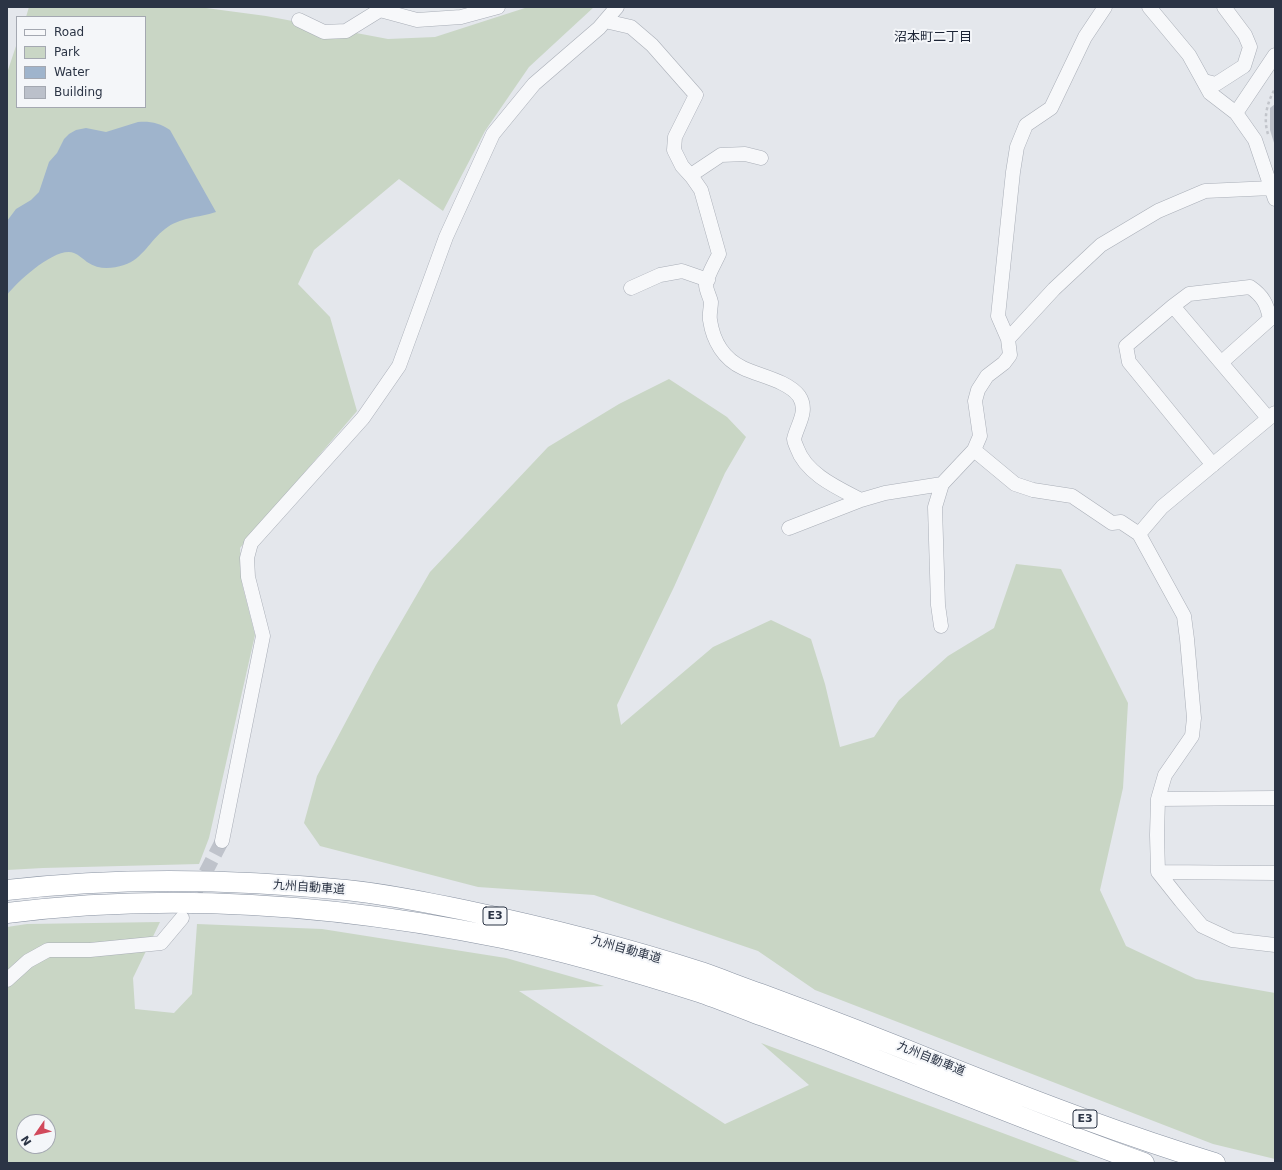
<!DOCTYPE html>
<meta charset="utf-8">
<style>
body{margin:0}
#map{position:relative;width:1282px;height:1170px;overflow:hidden;background:#e4e7ec;font-family:"DejaVu Sans",sans-serif}
canvas{display:block}
.frame{position:absolute;inset:0;border:8px solid #2b3445;pointer-events:none}
.legend{position:absolute;left:16px;top:16px;width:130px;height:92px;box-sizing:border-box;background:#f4f6f9;border:1px solid #a4a8b1;margin:0;padding:5px 7px;list-style:none;font-size:12px;color:#2b3445}
.legend li{display:flex;align-items:center;gap:8px;height:20px}
.legend b{width:20px;border:1px solid #a4a8b1}
.north{position:absolute;left:16px;top:1114px;width:40px;height:40px;box-sizing:border-box;background:#f4f6f9;border:1px solid #a4a8b1;border-radius:50%;rotate:236deg;font-size:11px;font-weight:700;line-height:16px;text-align:center;color:#2b3445}
.north::after{content:'';display:block;margin:auto;width:14px;height:18px;background:#d1495b;clip-path:polygon(50% 0,100% 100%,50% 72%,0 100%)}
</style>
<div id="map">
<canvas width="1282" height="1170"></canvas>
<div class="frame"></div>
<ul class="legend">
<li><b style="height:5px;background:#f7f8fa"></b>Road</li>
<li><b style="height:11px;background:#c9d6c5"></b>Park</li>
<li><b style="height:11px;background:#9fb4cc"></b>Water</li>
<li><b style="height:11px;background:#bbc0ca"></b>Building</li>
</ul>
<div class="north">N</div>
</div>
<script>
const g = document.querySelector('canvas').getContext('2d');
g.lineJoin = 'round';
function fill(path, color) { g.fillStyle = color; g.fill(path, 'evenodd'); }
function strokePath(path, color, width, dash) { g.strokeStyle = color; g.lineWidth = width; g.lineCap = dash ? 'butt' : 'round'; g.setLineDash(dash || []); g.stroke(path); }
function drawText(font, color, halo, rows, align = 'center') {
  g.font = font + ' "DejaVu Sans","Noto Sans JP",sans-serif'; g.lineWidth = 4; g.setLineDash([]); g.textBaseline = 'middle'; g.strokeStyle = halo; g.fillStyle = color; for (const [text, x, y, turn = 0] of rows) {
    g.save(); g.translate(x, y); g.rotate((+turn || 0) * Math.PI / 180); g.textAlign = isNaN(turn) ? turn : align; if (halo) g.strokeText(text, 0, 0); g.fillText(text, 0, 0); g.restore();
  }
}
fill(new Path2D(`
 M29,7H206V8L266,16L388,39L435,37L528,7H594L529,67L485,131L443,211L399,179L314,250L298,284L330,317L357,411L240,548L242,584L255,635L209,838L199,864L43,868L7,870V73L17,43V107H145V17H26Z
 M669,379L727,417L746,437L725,473L674,587L617,705L621,725L713,647L771,620L811,639L825,684L840,747L874,737L899,700L948,656L994,628L1016,564L1061,569L1128,703L1123,788L1100,890L1126,946L1196,979L1275,993V1159L1213,1144L815,990L758,951L594,895L478,887L320,846L304,823L317,776L376,665L430,572L548,447L619,404Z
 M160,922L133,978L135,1009L174,1013L192,994L197,924L322,929L506,958L604,986L519,991L725,1124L809,1085L761,1043L1083,1163H7V927L27,924ZM24,1122H48V1146H24Z`), '#c9d6c5');
fill(new Path2D(`
 M138,122C150,121 160,123 170,130L216,212C198,218 180,217 165,229C150,240 143,259 124,265C111,269 99,270 87,262C83,259 79,255 74,253C56,246 18,281 7,295V221L16,209L31,200L39,192L49,162L57,153L64,139L69,134L76,130L86,128L106,132Z`), '#9fb4cc');
fill(new Path2D(`
 M1275,104V146L1270,130V108Z`), '#bbc0ca');
strokePath(new Path2D(`
 M186,910L222,841`), '#bfc3cb', 14, [14, 7]);
const minor = new Path2D(`
 M1149,7L1189,55L1210,93L1236,113L1255,140L1275,199
 M299,20L324,32L346,31L380,10L417,20L461,17L498,7
 M605,21L631,27L652,45L696,95L675,137L674,150L682,166L692,177L701,190L719,254C715,263 707,275 706,285C706,290 710,297 711,302C711,308 709,314 710,320C713,341 724,359 743,368C760,376 788,381 799,396C809,411 797,425 794,439C794,442 796,445 797,448C806,474 838,488 861,500L885,493L942,484
 M1204,81L1216,84L1244,66L1250,47L1245,35L1224,7
 M1236,113L1275,55
 M691,175L721,155L745,154L761,158
 M631,288L660,275L682,271L708,280
 M1173,306L1268,418
 M1008,339L1054,289L1101,245L1158,211L1205,191L1272,188
 M974,450L1015,484L1033,490L1072,496L1112,523L1121,522L1139,534L1184,616L1187,639L1194,718L1192,736L1165,775L1158,799L1157,835L1158,872L1181,901L1202,926L1232,940L1275,945
 M1213,465L1129,362L1126,346L1173,306L1189,294L1250,287C1263,296 1267,304 1270,319L1222,362
 M789,528L861,500
 M1139,534L1162,507L1275,413
 M941,626L938,605L935,507L942,484L974,450L980,436L975,401L978,390L987,376L1004,363L1010,355L1008,339L998,316L1013,172L1017,147L1026,125L1051,108L1085,37L1105,7
 M1158,799L1275,798
 M222,841L263,636L248,577L247,558L251,543L363,418L399,366L446,237L493,134L534,84L599,28L617,7
 M1158,872L1275,873
 M7,980L28,961L48,950H90L161,943L182,918`);
const highway = new Path2D(`
 M7,890C119,877 234,879 346,890C386,894 425,902 464,910C544,927 624,947 701,972C721,979 741,987 761,994C826,1018 890,1043 954,1069C1040,1103 1126,1136 1215,1163
 M7,913C170,892 341,905 502,938C569,952 636,972 702,993C722,1000 742,1008 763,1016C807,1032 851,1049 895,1067C978,1100 1060,1133 1144,1163`);
strokePath(minor, '#a9aeb7', 15);
strokePath(highway, '#8b94a3', 21);
strokePath(new Path2D(`
 M1268,134C1263,119 1267,102 1275,89`), '#c2c5cb', 2.5, [3, 3]);
strokePath(minor, '#f7f8fa', 14);
strokePath(highway, '#fff', 20);
for (const [x, y, w] of [
 [495,916,24],
 [1085,1119,24]
]) { const box = new Path2D(); box.roundRect(x - w / 2, y - 9, w, 18, 3); g.fillStyle = '#f4f6f9'; g.fill(box); strokePath(box, '#2b3445', 1); }
drawText('bold 11px', '#2b3445', null, [
 ["E3",495,916],
 ["E3",1085,1119]
]);
drawText('12px', '#2b3445', '#f4f6f9', [
 ["九州自動車道",309,888,4],
 ["九州自動車道",626,950,16],
 ["九州自動車道",931,1059,22]
]);
drawText('13px', '#1d2536', '#f4f6f9', [
 ["沼本町二丁目",933,38]
]);
</script>
